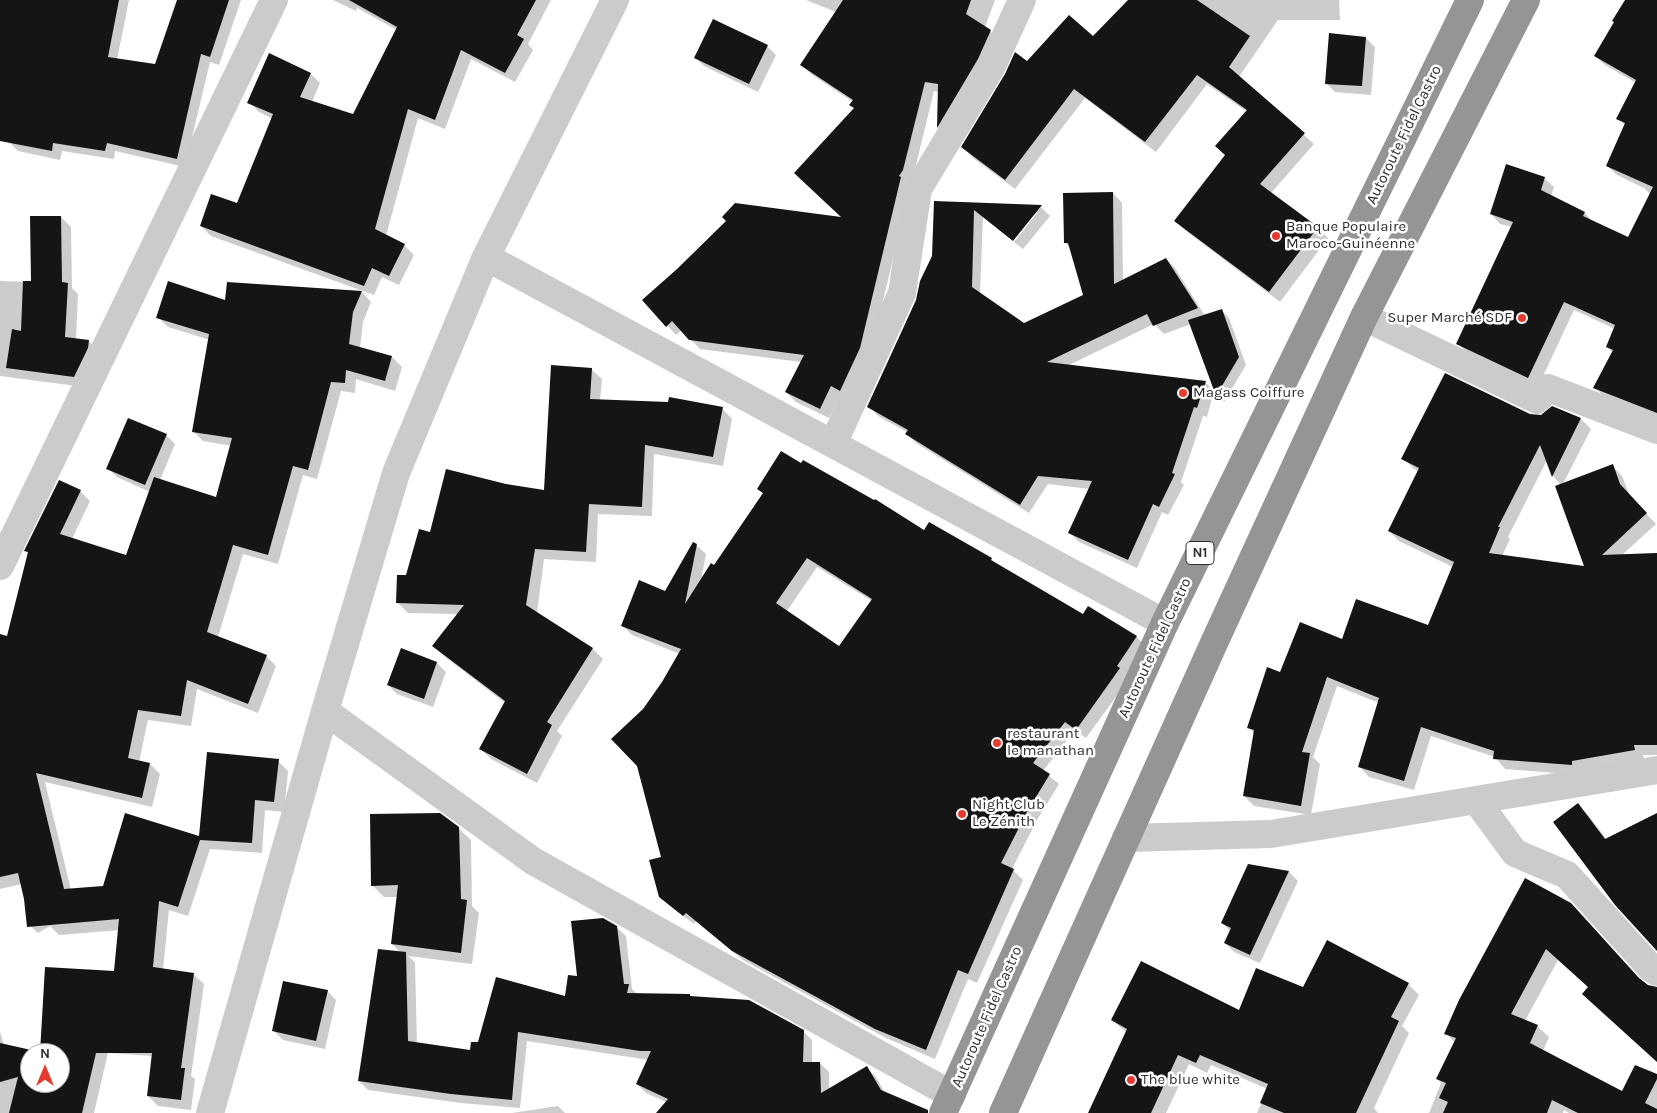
<!DOCTYPE html>
<meta charset="utf-8">
<style>
body{margin:0}
#map{position:relative;width:1657px;height:1113px;overflow:hidden;background:#fff;font-family:Karla,sans-serif}
canvas{display:block}
.north{position:absolute;left:20px;top:1043px;width:50px;height:50px;box-sizing:border-box;background:#fff;border:1px solid #ababab;border-radius:50%;rotate:0deg;font-size:14px;font-weight:700;line-height:20px;text-align:center;color:#2e2e2e}
.north::after{content:'';display:block;margin:auto;width:18px;height:22px;background:#e53b30;clip-path:polygon(50% 0,100% 100%,50% 72%,0 100%)}
</style>
<div id="map">
<canvas width="1657" height="1113"></canvas>
<div class="north">N</div>
</div>
<script>
const g = document.querySelector('canvas').getContext('2d');
g.lineJoin = 'round';
function fill(path, color) { g.fillStyle = color; g.fill(path, 'evenodd'); }
function strokePath(path, color, width, dash) { g.strokeStyle = color; g.lineWidth = width; g.lineCap = dash ? 'butt' : 'round'; g.setLineDash(dash || []); g.stroke(path); }
function drawText(font, color, halo, rows, align = 'center') {
  g.font = font + ' Karla,sans-serif'; g.lineWidth = 5; g.setLineDash([]); g.textBaseline = 'middle'; g.strokeStyle = halo; g.fillStyle = color; for (const [text, x, y, turn = 0] of rows) {
    g.save(); g.translate(x, y); g.rotate((+turn || 0) * Math.PI / 180); g.textAlign = isNaN(turn) ? turn : align; if (halo) g.strokeText(text, 0, 0); g.fillText(text, 0, 0); g.restore();
  }
}
fill(new Path2D(`
 M0,0H129L117,60L156,66L178,0H241L219,65L210,62L185,167L115,151L114,159L62,151L60,160L18,151L9,142L0,118Z
 M333,0H551L528,44L533,50L515,82L471,59L445,129L418,118L386,236L404,245L414,255L399,285L382,277L374,295L211,236L201,226L237,204L273,119L259,112L249,102L311,74L320,83L312,102L354,115L397,30L357,8L356,11Z
 M806,0H995L985,27L1000,40L947,136L938,127L939,92L934,91L869,358L841,395L829,418L796,402L786,392L801,362L700,349L682,330L676,335L644,300L844,219L855,109L853,102L811,74L802,65L836,12Z
 M1130,0H1339L1340,20H1278L1239,77L1314,144L1271,193L1317,228L1328,238L1280,302L1186,231L1176,221L1226,155L1247,112L1207,84L1156,152L1085,98L1015,189L973,158L963,147L1028,63L1093,38Z
 M1627,0H1657V418L1604,397L1595,387L1613,352L1607,347L1615,329L1574,310L1538,387L1467,353L1458,344L1512,227L1500,224L1491,214L1544,178L1554,187L1551,196L1585,213L1594,223L1628,239L1651,195L1644,188L1617,175L1607,166L1626,126L1618,118L1636,83L1605,65L1595,56Z
 M1366,38L1375,47L1371,95L1335,92L1326,83Z
 M767,46L776,55L758,92L704,66L695,57Z
 M1113,193L1122,203L1123,281L1166,259L1175,268L1205,316L1221,310L1229,318L1246,365L1224,402L1217,395L1191,324L1164,334L1154,324L1067,366L1205,382L1214,391L1207,417L1203,416L1181,482L1184,485L1168,515L1162,512L1137,568L1079,542L1070,533L1090,489L1048,484L1029,513L916,443L907,434V432L878,416L869,406L917,300L933,256L935,203L1041,207L1050,216L1023,249L1014,242L1037,213H1034L1012,240L983,217L980,294L1024,324L1084,295L1071,248L1065,243Z
 M61,217L71,227L72,288L78,294L76,339L89,341L99,352L84,387L0,376V281L32,282Z
 M362,292L371,302L363,322L360,348L392,357L402,367L395,391L356,379L355,393L341,391L317,479L303,475L278,564L243,554L218,637L266,656L276,666L258,713L197,689L191,726L148,720L139,762L150,764L160,774L152,807L45,782L71,890L104,887L200,838L278,761L288,771L284,812L265,810L262,853L210,849L188,916L169,910L163,970L193,974L204,984L191,1076L195,1079L191,1110L158,1106L148,1096L153,1056L108,1053L94,1113H0V1032L4,1045L38,1053H30V1083H60V1053H42L115,972L120,930L59,935L50,926L38,933L28,924L22,884L0,889V659L5,648L29,554L26,551L80,491L90,501L72,539L127,557L150,492L117,477L108,468L166,435L175,444L160,480L216,498L232,446L203,441L193,431L210,340L168,327L158,317L227,301Z
 M591,369L602,379L600,401L722,408L732,419L723,466L654,454L652,516L598,514L596,562L544,559L537,613L593,649L603,659L557,731L562,736L537,783L491,759L481,749L505,703L444,656L434,646L458,614L408,613L398,603L407,576L430,533L505,486L545,491Z
 M1530,415L1581,419L1591,429L1563,484L1612,466L1622,476L1630,496L1656,524L1622,555L1657,554V755H1643L1644,760L1582,775L1505,769L1495,757L1431,736L1414,790L1369,777L1359,766L1379,703L1337,686L1313,757L1320,764L1311,815L1254,806L1244,796L1255,734L1248,727L1281,673L1343,640L1428,626L1453,567L1399,541L1389,531L1418,471L1413,468L1403,458ZM1547,460L1553,476L1561,485L1586,567L1502,556L1510,539L1508,537Z
 M759,489L924,532L991,559L999,567L1084,616L1089,608L1137,637L1146,647L1129,679L1086,738L1075,730L1043,771L1059,784L1037,820L1012,869L1023,880L977,983L968,979L935,1059L886,1038L743,960L696,921L694,924L670,906L660,896L663,858L644,710L663,682L680,654L632,635L623,626L666,592L696,545L706,554L701,581L715,567L764,494ZM817,567L872,601L839,648L787,611Z
 M402,650L437,663L446,672L433,707L397,694L388,685Z
 M1578,805L1589,816L1607,840L1657,815V948Z
 M458,828L471,840L472,906L479,913L472,964L408,956L415,962L417,1044L471,1051L479,1044L566,998L616,927L626,936L632,989L637,994L690,995L692,997L803,1031L812,1040V1063H820L829,1072V1090L867,1068L876,1077L885,1093L927,1113H671L686,1111L646,1093L637,1084L649,1060L527,1041L520,1108L461,1103L368,1090L359,1081L401,953L392,944L397,897H384L372,885Z
 M1249,865L1289,872L1298,881L1260,963L1234,952L1225,943L1230,931L1222,923Z
 M1525,880L1642,982L1648,986L1657,989V1061L1590,988L1558,960L1525,1021L1537,1026L1549,1037L1543,1051L1622,1092L1657,1076V1113H1569L1564,1110L1563,1113H1429L1441,1083L1438,1079L1455,1043L1446,1033Z
 M1408,984L1419,995L1402,1026L1409,1033L1374,1108L1378,1113H1257L1268,1089L1211,1065L1207,1073L1189,1064L1166,1113H1089L1127,1033L1112,1020L1239,1011L1303,989Z
 M327,991L336,1000L325,1049L283,1040L274,1031Z
 M558,1106L565,1113H512Z`), '#0003');
fill(new Path2D(`
 M0,0H119L108,57L155,64L177,0H229L210,57L201,54L177,159L107,143L105,151L53,143L52,151L0,141Z
 M349,0H536L517,35L524,39L505,73L461,50L435,120L408,109L375,229L405,244L389,276L372,268L364,286L200,226L211,194L237,203L273,114L247,103L269,53L311,73L300,97L353,114L397,27Z
 M843,0H971L966,14L991,30L978,59L937,128L938,84L925,82L903,170L899,176L901,177L860,348L840,391L831,386L820,409L785,392L804,355L689,340L672,321L666,327L642,300L677,269L726,221L722,217L735,203L841,217L794,173L854,108L849,105L853,100L800,65Z
 M1128,0H1197L1250,36L1229,67L1305,133L1260,184L1318,227L1269,292L1174,221L1225,155L1215,146L1247,110L1197,75L1145,142L1074,89L1005,180L961,147L1005,74L1015,52L1027,61L1069,15L1093,36Z
 M1625,0H1657V413L1593,388L1613,350L1606,347L1615,325L1564,302L1528,378L1456,344L1513,222L1490,214L1506,164L1545,177L1541,190L1585,212L1583,216L1628,237L1653,187L1606,166L1625,123L1616,119L1636,80L1594,56L1614,22L1612,21Z
 M713,19L768,45L749,84L694,58Z
 M1329,33L1366,37L1362,86L1325,84Z
 M1113,192L1114,284L1166,258L1198,308L1153,326L1147,314L1047,362L1206,381L1197,408L1194,407L1172,473L1175,474L1159,507L1153,504L1128,560L1068,533L1092,481L1038,476L1020,505L905,434L908,430L867,407L916,300L920,281L932,256L934,201L1042,205L1013,241L974,210L972,287L1024,323L1083,295L1068,243H1064L1063,193Z
 M30,216H61L62,282L68,283L65,337L89,340L88,348L74,377L6,368L12,329L21,331L23,281H31Z
 M168,281L225,300L227,282L362,291L353,312L349,344L392,356L385,381L346,370L345,383L331,382L308,470L293,466L268,555L233,545L207,632L267,655L248,704L187,680L181,716L138,710L128,758L150,763L142,798L36,773L64,889L103,886L125,813L199,836L207,752L279,759L274,802L255,800L252,843L200,840L178,907L159,901L153,967L194,973L181,1068H185L181,1100L147,1096L152,1053H96L82,1113H9L18,1077L0,1082V1043L40,1052L45,967L114,971L119,919L27,927L24,899L18,873L0,877V634L7,636L28,552L24,551L59,480L81,490L60,534L126,555L154,477L216,497L232,438L192,432L209,334L156,318ZM30,1053H60V1083H30Z
 M1222,309L1239,357L1216,396L1188,320Z
 M551,365L592,368L590,399L668,402L669,397L723,407L713,457L645,445L642,507L589,504L586,552L535,549L526,605L593,648L547,722L552,725L527,774L479,749L505,701L432,646L464,605L396,603L397,575H406L419,529L430,532L446,469L506,484L544,490Z
 M1445,373L1530,414L1541,415L1552,406L1581,418L1552,477L1540,445L1498,527H1500L1489,553L1584,566L1555,486L1613,464L1620,484L1647,513L1602,555L1657,553V745H1634L1635,750L1572,761V765L1493,759L1494,751L1421,727L1404,781L1358,767L1379,698L1327,677L1302,752L1310,753L1301,806L1243,796L1254,730L1247,728L1267,667L1280,672L1300,622L1342,639L1356,599L1428,625L1454,562L1388,531L1419,468L1401,459Z
 M128,418L167,434L145,485L106,469Z
 M781,451L801,463L803,460L874,500L875,499L924,530L929,522L992,558L991,560L1083,614L1088,606L1137,636L1117,666L1120,668L1076,730L1065,722L1033,763L1050,774L1028,810L1001,863L1014,869L968,974L958,970L926,1050L875,1029L732,951L686,913L683,916L659,897L649,860L661,857L637,766L611,739L643,709L662,682L681,649L621,626L639,580L665,591L693,542L697,544L685,604L711,563L714,565L763,493L757,489ZM807,558L872,599L839,646L776,603Z
 M401,648L437,662L424,699L387,685Z
 M1578,803L1605,839L1657,813V951L1615,905L1553,822Z
 M440,813L459,827L461,899L467,900L461,953L391,944L398,885L371,886L370,814Z
 M1248,864L1289,871L1250,955L1224,943L1231,928L1221,923Z
 M1525,878L1571,903L1639,978L1648,985L1657,987V1062L1582,994L1588,987L1546,949L1511,1014L1538,1025L1530,1043L1622,1091L1635,1065L1657,1074V1079L1645,1103L1657,1109V1113H1578L1552,1100L1547,1113H1443L1448,1102L1439,1098L1446,1083L1436,1079L1456,1038L1444,1034L1459,1000Z
 M603,918L617,926L624,984H629L627,993L690,994V996L749,1000L804,1030L803,1062H820L821,1093L867,1066L881,1090L928,1110V1113H656L668,1099L636,1084L651,1051H640L518,1032L512,1100L451,1094L358,1081L378,949L406,952L408,1041L470,1050L471,1042H478L496,977L565,996L568,975L577,976L571,921Z
 M1327,940L1409,983L1391,1017L1399,1021L1356,1113H1284L1260,1103L1268,1084L1200,1055L1196,1063L1178,1055L1151,1113H1088L1127,1029L1111,1020L1141,961L1239,1010L1256,968L1303,987Z
 M283,981L328,990L316,1041L272,1031Z`), '#151515');
strokePath(new Path2D(`
 M615,0L486,257L1165,623
 M1364,317L1537,400L1548,388L1657,430
 M833,444L902,293L918,189L992,66L1022,0
 M0,566L274,0
 M325,711L533,861L952,1095
 M1476,800L1515,853L1567,875L1651,968L1657,972
 M1126,838L1271,834L1657,770
 M210,1113L325,711L396,473L486,257`), '#cbcbcb', 28);
strokePath(new Path2D(`
 M943,1113L1165,623L1470,0
 M1003,1113L1214,643L1364,317L1526,0`), '#959595', 28);
for (const [x, y, r, color] of [
 [1276,236,5,"#e53b30"],
 [1522,318,5,"#e53b30"],
 [1183,393,5,"#e53b30"],
 [997,743,5,"#e53b30"],
 [962,814,5,"#e53b30"],
 [1131,1080,5,"#e53b30"]
]) { const dot = new Path2D(); dot.arc(x, y, r, 0, 2 * Math.PI); g.fillStyle = color; g.fill(dot); strokePath(dot, '#fff', 2); }
for (const [x, y, w] of [
 [1200,553,28]
]) { const box = new Path2D(); box.roundRect(x - w / 2, y - 11.5, w, 23, 4); g.fillStyle = '#fff'; g.fill(box); strokePath(box, '#2e2e2e', 1); }
drawText('bold 14px', '#2e2e2e', null, [
 ["N1",1200,553]
]);
drawText('15px', '#2e2e2e', '#fff', [
 ["Autoroute Fidel Castro",1404,135,-64],
 ["Autoroute Fidel Castro",1155,648,-65],
 ["Autoroute Fidel Castro",987,1017,-66]
]);
drawText('15px', '#2e2e2e', '#fff', [
 ["Banque Populaire",1286,227],
 ["Maroco-Guinéenne",1286,244],
 ["Super Marché SDF",1512,318,"right"],
 ["Magass Coiffure",1193,393],
 ["restaurant",1007,734],
 ["le manathan",1007,751],
 ["Night Club",972,805],
 ["Le Zénith",972,822],
 ["The blue white",1141,1080]
], 'left');
</script>
